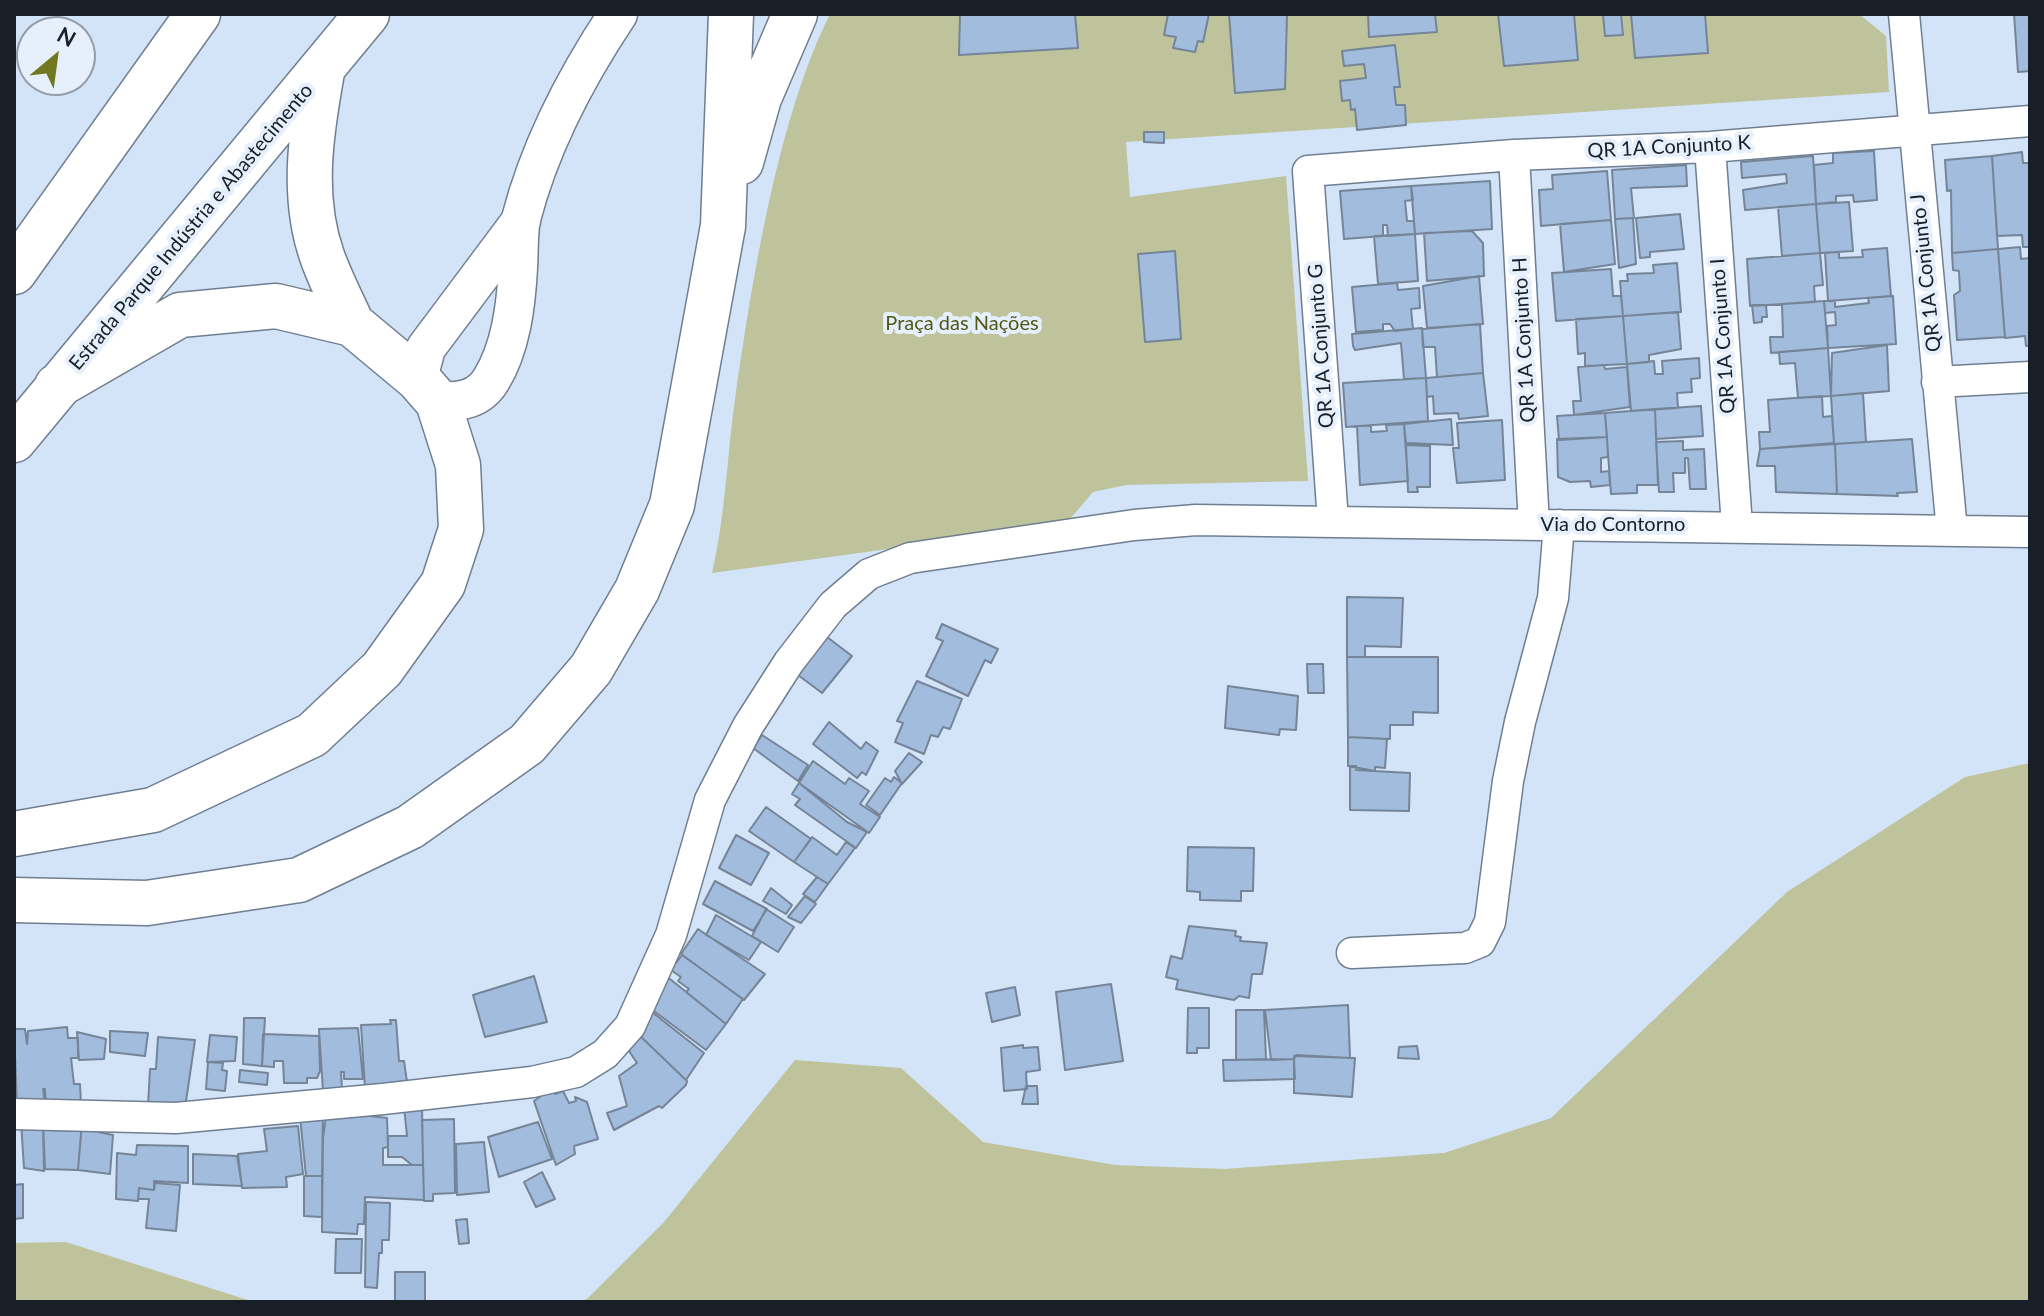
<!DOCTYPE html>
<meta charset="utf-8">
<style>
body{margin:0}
#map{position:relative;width:2044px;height:1316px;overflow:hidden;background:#d3e4f8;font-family:Lato,sans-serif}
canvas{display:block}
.frame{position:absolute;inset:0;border:16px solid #191f27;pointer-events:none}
.north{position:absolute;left:16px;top:16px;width:80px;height:80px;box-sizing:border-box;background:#e6f0fd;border:2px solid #949ca7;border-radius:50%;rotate:29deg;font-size:22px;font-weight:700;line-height:32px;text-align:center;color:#191f27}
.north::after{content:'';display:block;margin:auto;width:28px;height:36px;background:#727820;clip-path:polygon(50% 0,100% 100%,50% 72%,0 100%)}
</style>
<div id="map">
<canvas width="2044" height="1316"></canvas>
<div class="frame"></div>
<div class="north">N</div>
</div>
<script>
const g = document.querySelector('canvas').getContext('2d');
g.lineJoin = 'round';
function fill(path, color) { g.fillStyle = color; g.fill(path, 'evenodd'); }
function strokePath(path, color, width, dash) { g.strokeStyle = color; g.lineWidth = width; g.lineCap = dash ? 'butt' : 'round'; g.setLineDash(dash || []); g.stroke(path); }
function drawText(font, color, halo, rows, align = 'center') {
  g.font = font + ' Lato,sans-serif'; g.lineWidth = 8; g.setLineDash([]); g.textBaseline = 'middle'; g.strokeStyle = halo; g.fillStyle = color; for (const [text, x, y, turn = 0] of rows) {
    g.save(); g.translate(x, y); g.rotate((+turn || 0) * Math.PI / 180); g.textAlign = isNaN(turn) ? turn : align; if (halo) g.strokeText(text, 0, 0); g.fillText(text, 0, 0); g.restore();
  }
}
fill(new Path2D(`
 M830,14H1859L1886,36L1889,92L1126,142L1130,197L1286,176L1308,481L1126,485L1093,492L1065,525L712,573C726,513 727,452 736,392C753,275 778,118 830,14Z
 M2030,763V1302H578L587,1299L664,1222L795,1060L901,1068L983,1142L1115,1165L1224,1169L1444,1153L1551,1118L1787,892L1965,777Z
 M66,1242L254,1302H14V1243Z`), '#bec39b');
const building = new Path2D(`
 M960,14H1075L1078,48L959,55Z
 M1168,14H1209L1203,42L1198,41L1195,52L1173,48L1176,37L1164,35Z
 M1229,14H1287L1285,89L1235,93Z
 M1368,14H1435L1437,32L1369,37Z
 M1498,14H1574L1578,60L1504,66Z
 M1603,14H1621L1623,35L1605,36Z
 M1631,14H1705L1708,53L1635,58Z
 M2014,14H2030V71L2018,72Z
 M1395,45L1400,87H1394L1396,105H1405L1406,125L1357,130L1355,109L1351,110L1350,100L1342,101L1340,81L1366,78L1364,64L1344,66L1342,51Z
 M1144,132H1164V143L1144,142Z
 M1874,151L1877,200L1854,202L1853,195L1836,196V202L1816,204L1814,165L1833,163V153Z
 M2022,152L2023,163H2030V247H2023L2022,235L1997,236L1992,156Z
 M1813,156L1816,204L1745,210L1743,190L1787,183L1786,174L1742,178L1741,162Z
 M1992,156L1998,249L1952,253L1951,190L1947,191L1945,160Z
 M1686,165L1687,186L1631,188L1634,218L1615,219L1612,170Z
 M1607,171L1611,220L1541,226L1539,190L1553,189L1552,175Z
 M1490,181L1492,229L1415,234L1411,186Z
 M1411,186L1413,200L1405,201L1407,221H1414L1415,234L1388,236L1387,225H1383V236L1344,239L1340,191Z
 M1849,202L1853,251L1820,253L1816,204Z
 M1816,204L1820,253L1782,256L1778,207Z
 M1680,214L1684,249L1650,252V257L1640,258L1636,218Z
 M1633,218L1636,264L1619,268L1615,219Z
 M1611,220L1615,264L1564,272L1560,224Z
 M1472,231L1483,243L1484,276L1427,281L1424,233Z
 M1415,234L1418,281L1378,284L1374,236Z
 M2020,247L2021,259L2030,258V345L2026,346L2025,336L2005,338L1998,249Z
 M1887,248L1891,296L1828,301L1825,253L1839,252V258L1863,257L1862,250Z
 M1998,249L2005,337L1957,340L1954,295L1960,291L1959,271L1953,270L1952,253Z
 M1175,251L1181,339L1145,342L1138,254Z
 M1820,253L1823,285L1814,286L1815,302L1750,306L1747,259Z
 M1677,263L1681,312L1623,316L1620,281H1628L1627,274L1654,273L1653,265Z
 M1611,269L1613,296H1621L1623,316L1556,321L1552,273Z
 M1479,276L1483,324L1427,328L1423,286Z
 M1397,283L1398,290L1419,288L1420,308L1411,309L1413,329L1395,331L1390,324H1383V330L1356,332L1352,287Z
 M1893,296L1896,344L1828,348L1827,326L1836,325L1835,312L1825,313L1824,301H1835V307L1869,303L1868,298Z
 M1824,301L1828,348L1771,353L1770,337H1783L1782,304Z
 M1752,305H1766L1767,317H1762V322L1754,323Z
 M1678,312L1681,349L1649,355V362L1627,364L1623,316Z
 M1623,316L1627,364L1585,366V353L1578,354L1576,319Z
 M1480,324L1483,373L1437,377L1435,347H1423L1422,329Z
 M1422,328L1426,378L1404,379L1401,343L1355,350L1353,346L1352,334Z
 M1887,345L1889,391L1831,396L1832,353Z
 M1828,348L1831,396L1798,398L1795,363L1780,364L1779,352Z
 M1699,358L1700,378L1691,379L1692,392L1677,393L1678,408L1631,411L1627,364L1654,361L1655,374H1663L1662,361Z
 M1604,365L1605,369L1627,367L1630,407L1574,415L1573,401H1581L1578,367Z
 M1483,373L1488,416L1459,419L1458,413L1434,414L1433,396L1427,397L1426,378Z
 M1426,378L1428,421L1346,427L1343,383Z
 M1863,393L1866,442L1834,444L1831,396Z
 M1822,396L1823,417L1832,416L1834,443L1760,449L1759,432H1770L1768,400Z
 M1701,406L1703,436L1656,439L1655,409Z
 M1655,409L1658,485H1637V493L1611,494L1605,413Z
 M1605,413L1607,437L1559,440L1557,416Z
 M1451,419L1453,445L1406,443L1404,424Z
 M1502,420L1505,480L1457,483L1453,448H1459L1457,423Z
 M1404,424L1408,481L1360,485L1357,426H1371V432L1387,431L1386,425Z
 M1607,437L1608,457L1601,458V472L1609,471L1610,485L1591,487L1590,481L1570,482L1558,477L1557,439Z
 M1912,439L1917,492L1897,493L1898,496L1837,494L1835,444Z
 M1683,441V450L1704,449L1706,489H1690L1688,458H1685V473H1673L1674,492H1659L1656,442Z
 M1835,444L1837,494L1776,492L1775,466H1757L1760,449Z
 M1406,445L1430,446V487H1417L1418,492H1408Z
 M1347,597L1403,598L1401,647L1365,646V657H1347Z
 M942,624L998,649L991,663L985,660L968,696L926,676L943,641L936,638Z
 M827,637L852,656L822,693L798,675Z
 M1347,657H1438V713L1413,712V725H1390V739L1348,737Z
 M1307,664H1323L1324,693H1308Z
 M917,681L962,699L950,729L943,727L938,737L931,735L924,754L895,742L903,723L897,721Z
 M1228,686L1298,696L1296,730L1280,729L1279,735L1225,728Z
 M829,722L861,749L866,742L878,751L866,775L862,772L857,778L813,744Z
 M762,735L808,765L798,781L753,748Z
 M1348,737L1387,739L1385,768L1375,767V771L1348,766Z
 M909,753L922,762L902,784L895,771Z
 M813,761L845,784L849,778L869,791L860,804L880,817L869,833L799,783Z
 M1350,766H1356V770L1410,773L1409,811L1350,810Z
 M894,777L902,783L880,815L866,805L885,778L891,782Z
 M799,783L847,822L867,832L856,848L795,805L800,799L792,794Z
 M766,807L811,839L794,862L749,831Z
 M736,835L769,853L751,885L719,868Z
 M812,837L837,855L846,842L855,848L828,884L794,862Z
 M1188,847L1254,848L1253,891H1241V901L1200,900V892L1187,891Z
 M817,877L828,884L815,902L803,894Z
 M715,881L767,909L753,931L703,904Z
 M771,888L792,905L786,914L763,901Z
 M805,896L816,904L801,923L788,917Z
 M766,909L794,927L778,952L752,936Z
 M716,915L761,942L749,960L706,935Z
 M1189,926L1236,931L1235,936L1241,937L1240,941L1267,943L1262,974H1252L1249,998L1239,996L1234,1000L1176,989L1178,980L1166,977L1171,956L1182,959Z
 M698,929L765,974L744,1000L681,954Z
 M682,955L743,999L726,1024L686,992L689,989L678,981L681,977L668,968L672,960L676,963Z
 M665,975L726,1024L706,1050L650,1008Z
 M534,976L547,1022L485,1037L473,995Z
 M1111,984L1123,1061L1065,1070L1056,992Z
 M1015,987L1020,1015L992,1022L986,993Z
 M1348,1005L1350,1058L1296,1055L1294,1059L1271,1060L1265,1010Z
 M1188,1008H1209V1048H1197V1053H1187Z
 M1236,1010H1264L1266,1059L1236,1060Z
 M652,1012L704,1053L686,1080L639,1035Z
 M244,1018H265L262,1066L243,1064Z
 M390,1020H396L399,1061H404L407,1082L365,1088L361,1025L391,1024Z
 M67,1027L68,1038H78V1058H71L74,1084H80L81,1103L46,1106L45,1089H43L45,1105L17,1106L14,1029H25L27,1044L28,1031Z
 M358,1028L363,1079H344V1072H341L342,1089L323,1091L319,1029Z
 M110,1031L148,1033L145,1056L110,1052Z
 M77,1032L106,1039L104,1059L79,1060Z
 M263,1034L319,1036L320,1071L317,1078H307V1083H284L283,1061H274V1067L262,1066Z
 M638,1034L687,1081L686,1085L662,1108L659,1106L614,1130L607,1113L627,1106L619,1076L637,1063L629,1051Z
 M210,1035L237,1037L235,1061L207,1062Z
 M158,1037L195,1040L185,1108L148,1106L150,1069H156Z
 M1023,1045V1048L1038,1047L1040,1070L1026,1072L1027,1089L1004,1091L1001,1048Z
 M1417,1046L1419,1059L1398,1058L1399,1047Z
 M1294,1056L1355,1058L1352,1097L1294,1093Z
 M1294,1059L1295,1079L1224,1081L1223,1060Z
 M208,1062L223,1063L222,1070L227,1071L225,1091L206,1089Z
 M240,1070L268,1073L267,1085L239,1082Z
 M1026,1086H1037L1038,1104H1022Z
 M554,1090L555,1094L563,1091L569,1103L576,1101L575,1097L587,1102L598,1139L574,1146L575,1154L556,1165L534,1101L541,1096L533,1097L532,1093Z
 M422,1106L423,1165H412L402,1157H388V1136H407L404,1107Z
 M327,1111L387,1118L388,1147L383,1148V1165H423L424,1200L365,1197L364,1224H358L357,1234L322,1232L323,1137Z
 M323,1112L322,1176H306L300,1117Z
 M454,1119L455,1193L433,1194V1201H424L422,1120Z
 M21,1122L43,1123L44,1171L24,1168Z
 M43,1122L82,1123L78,1170L45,1169Z
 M82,1122L100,1124L98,1132L113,1135L110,1174L78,1170Z
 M538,1122L552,1159L499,1177L488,1137Z
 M298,1126L303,1174L286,1177L287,1187L242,1188L238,1154L267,1151L264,1129Z
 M484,1142L489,1192L457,1195L456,1144Z
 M137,1145L188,1146V1183L154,1181V1190L139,1188L138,1201L116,1199L117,1153L136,1155Z
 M193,1154L237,1156L242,1186L193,1184Z
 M542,1172L555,1199L536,1207L524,1182Z
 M304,1176H322V1217L304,1216Z
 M155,1183L180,1185L176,1231L146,1228L149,1199H138L139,1188L154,1190Z
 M23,1184V1218L14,1219V1185Z
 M366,1202L390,1203L389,1240H382V1253H379L377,1288L365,1287Z
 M467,1219L469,1243L459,1244L456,1220Z
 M336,1239H362L361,1273H335Z
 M395,1272H425V1302H395Z`);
fill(building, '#a1bcdd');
strokePath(building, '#758497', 2);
const minor = new Path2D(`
 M1904,14L1952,531
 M1710,147L1737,526
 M1514,155L1534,525
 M1937,382L2030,377
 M1333,521L1308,171L1514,155L1710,147L2030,121
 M1352,953L1465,948L1480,942L1490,922L1508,781L1520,722L1553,598L1559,525
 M14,1114L176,1118L383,1099L532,1082L576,1072L605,1054L630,1026L671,935L710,800L748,726L789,662L833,605L869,574L910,558L1134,525L1196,520L2030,532`);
const tertiary = new Path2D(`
 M418,379L426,348L521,221
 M438,402C460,401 478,401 491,380C511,348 516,305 518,268C519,252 518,234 521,219C540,145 576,77 618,14`);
const trunk = new Path2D(`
 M322,72C311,133 301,196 322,256C330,279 342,302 352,324
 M741,162L759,98L795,14
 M14,272L198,14
 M14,440L367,14
 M14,834L153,810L312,735L382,669L443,584L461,529L458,465L438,402L418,379L352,324L276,306L180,315L57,386
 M14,900L147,903L299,880L410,827L527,744L591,669L637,590L672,505L723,226L731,14`);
strokePath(minor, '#6f7e90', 33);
strokePath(tertiary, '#6f7e90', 41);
strokePath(trunk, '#6f7e90', 47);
strokePath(minor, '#fff', 30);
strokePath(tertiary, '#fff', 38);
strokePath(trunk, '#fff', 44);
drawText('20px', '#191f27', '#e6f0fd', [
 ["QR 1A Conjunto K",1669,147,-3],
 ["Estrada Parque Indústria e Abastecimento",191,227,-50],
 ["QR 1A Conjunto J",1926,273,-96],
 ["QR 1A Conjunto I",1723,336,-94],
 ["QR 1A Conjunto H",1524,340,-93],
 ["QR 1A Conjunto G",1321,346,-94],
 ["Via do Contorno",1613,525]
]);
drawText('20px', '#535715', '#e6f0fd', [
 ["Praça das Nações",962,324]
]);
</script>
